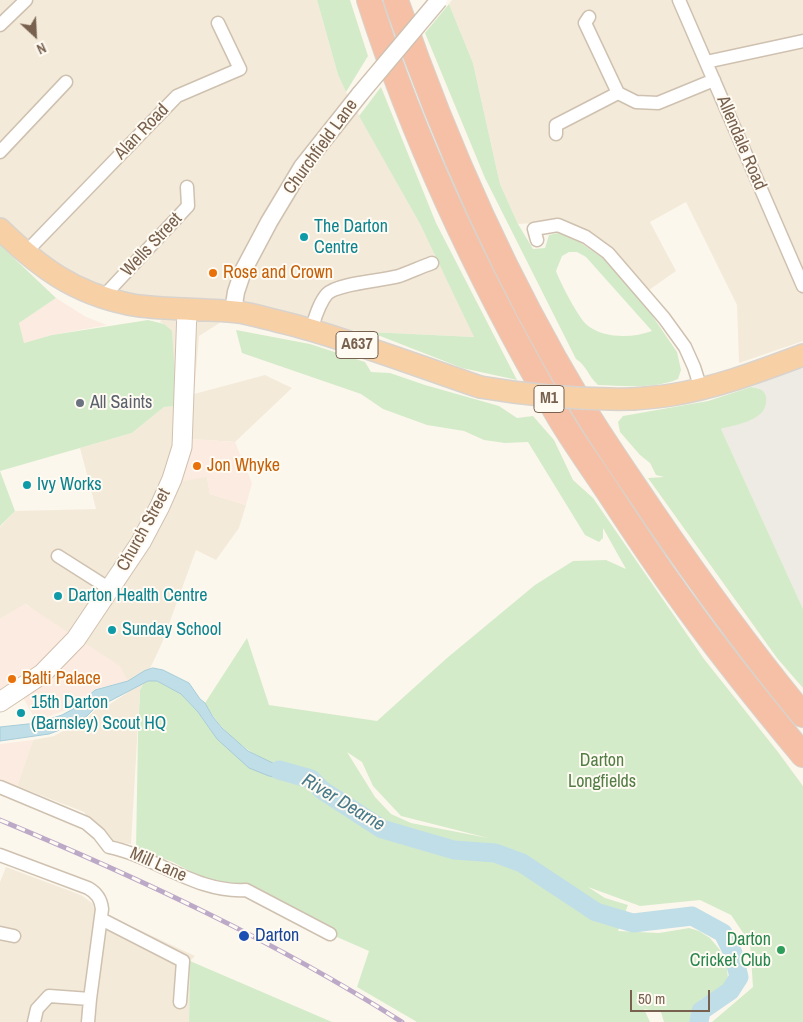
<!DOCTYPE html>
<style>
body{margin:0}
#map{position:relative;width:803px;height:1022px;overflow:hidden;background:#fcf7ec;font-family:"Archivo Narrow",sans-serif}
canvas{display:block}
.north{position:absolute;left:10px;top:10px;width:50px;height:50px;-webkit-text-stroke:4px #fffbf3;paint-order:stroke;rotate:155deg;font-size:14px;font-weight:700;line-height:20px;text-align:center;color:#78614e}
.north::after{content:'';display:block;margin:auto;width:18px;height:22px;background:#78614e;clip-path:polygon(50% 0,100% 100%,50% 72%,0 100%)}
.scale{position:absolute;left:630px;top:990px;width:80px;height:22px;box-sizing:border-box;border:2px solid #78614e;border-top:0;padding-left:6px;font-size:15px;line-height:18px;white-space:nowrap;color:#78614e;-webkit-text-stroke:4px #fffbf3;paint-order:stroke}
</style>
<div id="map">
<canvas width="803" height="1022"></canvas>
<div class="north">N</div>
<div class="scale">50 m</div>
</div>
<script>
const g = document.querySelector('canvas').getContext('2d');
g.lineJoin = 'round';
function fill(path, color) { g.fillStyle = color; g.fill(path, 'evenodd'); }
function strokePath(path, color, width, dash) { g.strokeStyle = color; g.lineWidth = width; g.lineCap = dash ? 'butt' : 'round'; g.setLineDash(dash || []); g.stroke(path); }
function drawText(font, color, halo, rows, align = 'center') {
  g.font = font + ' "Archivo Narrow",sans-serif'; g.lineWidth = 4; g.setLineDash([]); g.textBaseline = 'middle'; g.strokeStyle = halo; g.fillStyle = color; for (const [text, x, y, turn = 0] of rows) {
    g.save(); g.translate(x, y); g.rotate((+turn || 0) * Math.PI / 180); g.textAlign = isNaN(turn) ? turn : align; if (halo) g.strokeText(text, 0, 0); g.fillText(text, 0, 0); g.restore();
  }
}
fill(new Path2D(`
 M0,0H317L338,75L346,92L420,224L475,337L370,332L225,317L218,324L199,336L194,394L265,375L292,388L235,442L189,439L207,477L210,494L246,505L239,528L216,560L196,550L162,643L140,690L131,844L111,842L92,824L84,812L17,786L33,740L54,736L87,718L100,705L110,704L130,691L128,681L26,604L0,619V527L15,511L96,509L80,448L132,433L164,407L176,406L164,324L160,322L167,309L102,298L0,221Z
 M452,0H803V341L739,363L737,305L686,202L650,222L676,271L649,290L611,249L589,231L565,221L518,224L500,184L473,63L449,4Z
 M6,867L81,895L110,916L195,956L190,961L189,1022H0V882Z`), '#f4eada');
fill(new Path2D(`
 M56,298L86,317L107,325L52,335L24,343L19,323Z
 M189,439L235,442L252,483L246,505L210,494L207,477L177,482Z
 M25,604L120,666L128,681L95,689L69,709L36,721L18,688L0,702V619Z
 M33,740L17,786L0,779V744Z`), '#fcebe0');
fill(new Path2D(`
 M803,366V609L721,429L752,420L759,388L751,387Z`), '#eeeae4');
fill(new Path2D(`
 M317,0H350L368,56L346,92L338,75Z
 M449,4L473,63L500,184L518,224L533,249L545,248L549,235L558,233L581,243L604,259L647,308L677,352L681,370L678,379C656,389 622,386 598,385C588,376 587,366 576,359L485,178L425,33ZM569,252H577L586,257L652,331C633,338 604,339 587,325C578,317 561,284 556,271L562,256Z
 M381,87L436,223L517,380L462,368L370,332L474,337L420,224L359,116Z
 M0,245L56,298L19,323L24,343L52,335L148,320L164,324L172,331L177,406L164,407L132,433L0,471L15,511L0,526Z
 M236,330L310,344L365,362L371,372L390,373L425,385L499,406L517,418L533,416L554,440L573,480L593,498L704,659L778,752L803,786V1022H712L753,987L750,943L731,915L700,900L640,906L588,887L605,898L628,905L618,931L659,933L689,928L699,931L710,938L720,950L727,965L728,980L718,990L700,1000L708,1022H664L661,1012L644,1009L650,1022H417L357,987L369,951L330,934L246,890L212,883L173,862L136,849L138,734L140,690L143,684L148,681H157L181,694L198,712L217,739L269,776L302,781L301,774C261,762 226,741 205,703L247,638L269,705L377,721L447,658L535,585L573,561L606,560L626,569L603,528V538L599,542L585,535L528,442L505,443L484,440L464,431L427,425L383,409L361,394L242,353ZM347,752L362,762L373,786L401,816L488,838L411,823L391,814L375,797Z
 M751,387C758,388 764,389 766,397C769,421 737,424 721,429L803,609V688L777,658L648,478L664,477L656,475L650,463L640,455L620,432L618,422L623,416L708,401Z
 M190,961L332,1022H189Z`), '#d4ebc9');
const water = new Path2D(`
 M153,668L163,670L189,683L200,699L205,703L213,717L222,728L248,751L285,769L302,774V782L269,776L249,768L217,739L198,712L181,694L157,681H148L110,701L100,703L87,716L65,728L49,734L0,741V727L37,723L62,715L73,709L95,690L128,681L144,671Z`);
fill(water, '#c0dee7');
strokePath(water, '#a6ccd8', 1);
strokePath(new Path2D(`
 M279,770L311,779L322,790L382,829L454,850L495,853L522,863L596,912L633,923L692,916L723,933L733,953L739,977L730,991L701,1011L699,1022`), '#c0dee7', 19);
const minor = new Path2D(`
 M679,0L803,286
 M589,17L585,23L618,93
 M0,25L26,0
 M706,62L803,41
 M556,134V125L618,93L636,102L658,103L714,80
 M0,152L66,82
 M537,240L534,229L558,225L586,237L608,253L664,318L685,347L694,367L701,389
 M25,253L177,96L240,69L218,23
 M102,298L188,206L187,187
 M311,330C315,318 319,303 327,294C338,283 382,281 399,276C410,272 421,267 432,263
 M58,556L110,589
 M0,787L86,823L99,834L109,847C157,857 196,893 246,890L330,934
 M0,855L88,888C97,893 101,899 102,909L90,999L88,1022
 M101,919L183,961L180,1002
 M0,933L14,936
 M34,1022L37,1009L49,996L90,999`);
const tertiary = new Path2D(`
 M233,311L236,292L243,271L269,222L302,167L360,94`);
const secondary = new Path2D(`
 M0,702L42,674L76,639L141,542L160,506L172,479L182,447L187,310`);
const trunk = new Path2D(`
 M0,229C39,267 74,293 128,304C146,308 166,308 185,309C206,311 228,309 249,314C269,319 291,324 311,330C368,347 424,368 480,387
 M633,399C645,398 658,397 671,395C716,388 760,371 803,355`);
const motorway = new Path2D(`
 M369,0C415,144 480,281 556,412C572,440 592,467 609,493C635,533 661,572 689,610C725,660 764,708 803,755
 M396,0C444,140 504,276 581,404C603,441 628,476 652,512C700,582 749,650 803,715`);
strokePath(minor, '#cfc1b0', 15);
strokePath(tertiary, '#cfc1b0', 19);
strokePath(secondary, '#d2c1af', 21);
strokePath(trunk, '#d9d3cd', 24);
strokePath(motorway, '#d9d3cd', 26);
strokePath(minor, '#fff', 12);
strokePath(tertiary, '#fff', 16);
strokePath(secondary, '#fff', 19);
strokePath(trunk, '#f7d0a6', 21);
strokePath(motorway, '#f5c0a5', 24);
const rail = new Path2D(`
 M0,820C139,878 275,941 402,1022`);
strokePath(rail, '#bca9c8', 5);
strokePath(rail, '#fffbf3', 3, [9]);
const tertiaryBridge = new Path2D(`
 M360,94L439,0`);
const trunkBridge = new Path2D(`
 M480,387C532,396 580,400 633,399`);
strokePath(tertiaryBridge, '#cfc1b0', 19, []);
strokePath(trunkBridge, '#d9d3cd', 24, []);
strokePath(tertiaryBridge, '#fff', 16);
strokePath(trunkBridge, '#f7d0a6', 21);
for (const [x, y, r, color] of [
 [304,237,5,"#0f9aa8"],
 [213,273,5,"#e8710a"],
 [80,403,5,"#6b7280"],
 [197,466,5,"#e8710a"],
 [27,485,5,"#0f9aa8"],
 [58,596,5,"#0f9aa8"],
 [112,630,5,"#0f9aa8"],
 [12,679,5,"#e8710a"],
 [21,713,5,"#0f9aa8"],
 [244,936,6,"#1a4fb4"],
 [781,950,5,"#2e9e5b"]
]) { const dot = new Path2D(); dot.arc(x, y, r, 0, 2 * Math.PI); g.fillStyle = color; g.fill(dot); strokePath(dot, '#fffbf3', 2); }
for (const [x, y, w] of [
 [357,345,42],
 [549,399,30]
]) { const box = new Path2D(); box.roundRect(x - w / 2, y - 13.5, w, 27, 4); g.fillStyle = '#fffbf3'; g.fill(box); strokePath(box, '#78614e', 1); }
drawText('bold 16px', '#78614e', null, [
 ["A637",357,345],
 ["M1",549,399]
]);
drawText('18px', '#78614e', '#fffbf3', [
 ["Alan Road",142,132,-46],
 ["Allendale Road",741,143,67],
 ["Churchfield Lane",321,147,-54],
 ["Wells Street",152,245,-47],
 ["Church Street",144,530,-61],
 ["Mill Lane",158,865,24]
]);
drawText('18px', '#0d838f', '#fffbf3', [
 ["The Darton",314,227],
 ["Centre",314,248],
 ["Ivy Works",37,485],
 ["Darton Health Centre",68,596],
 ["Sunday School",122,630],
 ["15th Darton",31,703],
 ["(Barnsley) Scout HQ",31,724]
], 'left');
drawText('18px', '#c56008', '#fffbf3', [
 ["Rose and Crown",223,273],
 ["Jon Whyke",207,466],
 ["Balti Palace",22,679]
], 'left');
drawText('18px', '#5b616d', '#fffbf3', [
 ["All Saints",90,403]
], 'left');
drawText('18px', '#527e46', '#fffbf3', [
 ["Darton",602,761],
 ["Longfields",602,782]
]);
drawText('18px', '#164399', '#fffbf3', [
 ["Darton",255,936]
], 'left');
drawText('18px', '#27864d', '#fffbf3', [
 ["Darton",771,940],
 ["Cricket Club",771,961]
], 'right');
drawText('italic 19px', '#477a8b', '#fffbf3', [
 ["River Dearne",343,803,31]
]);
</script>
